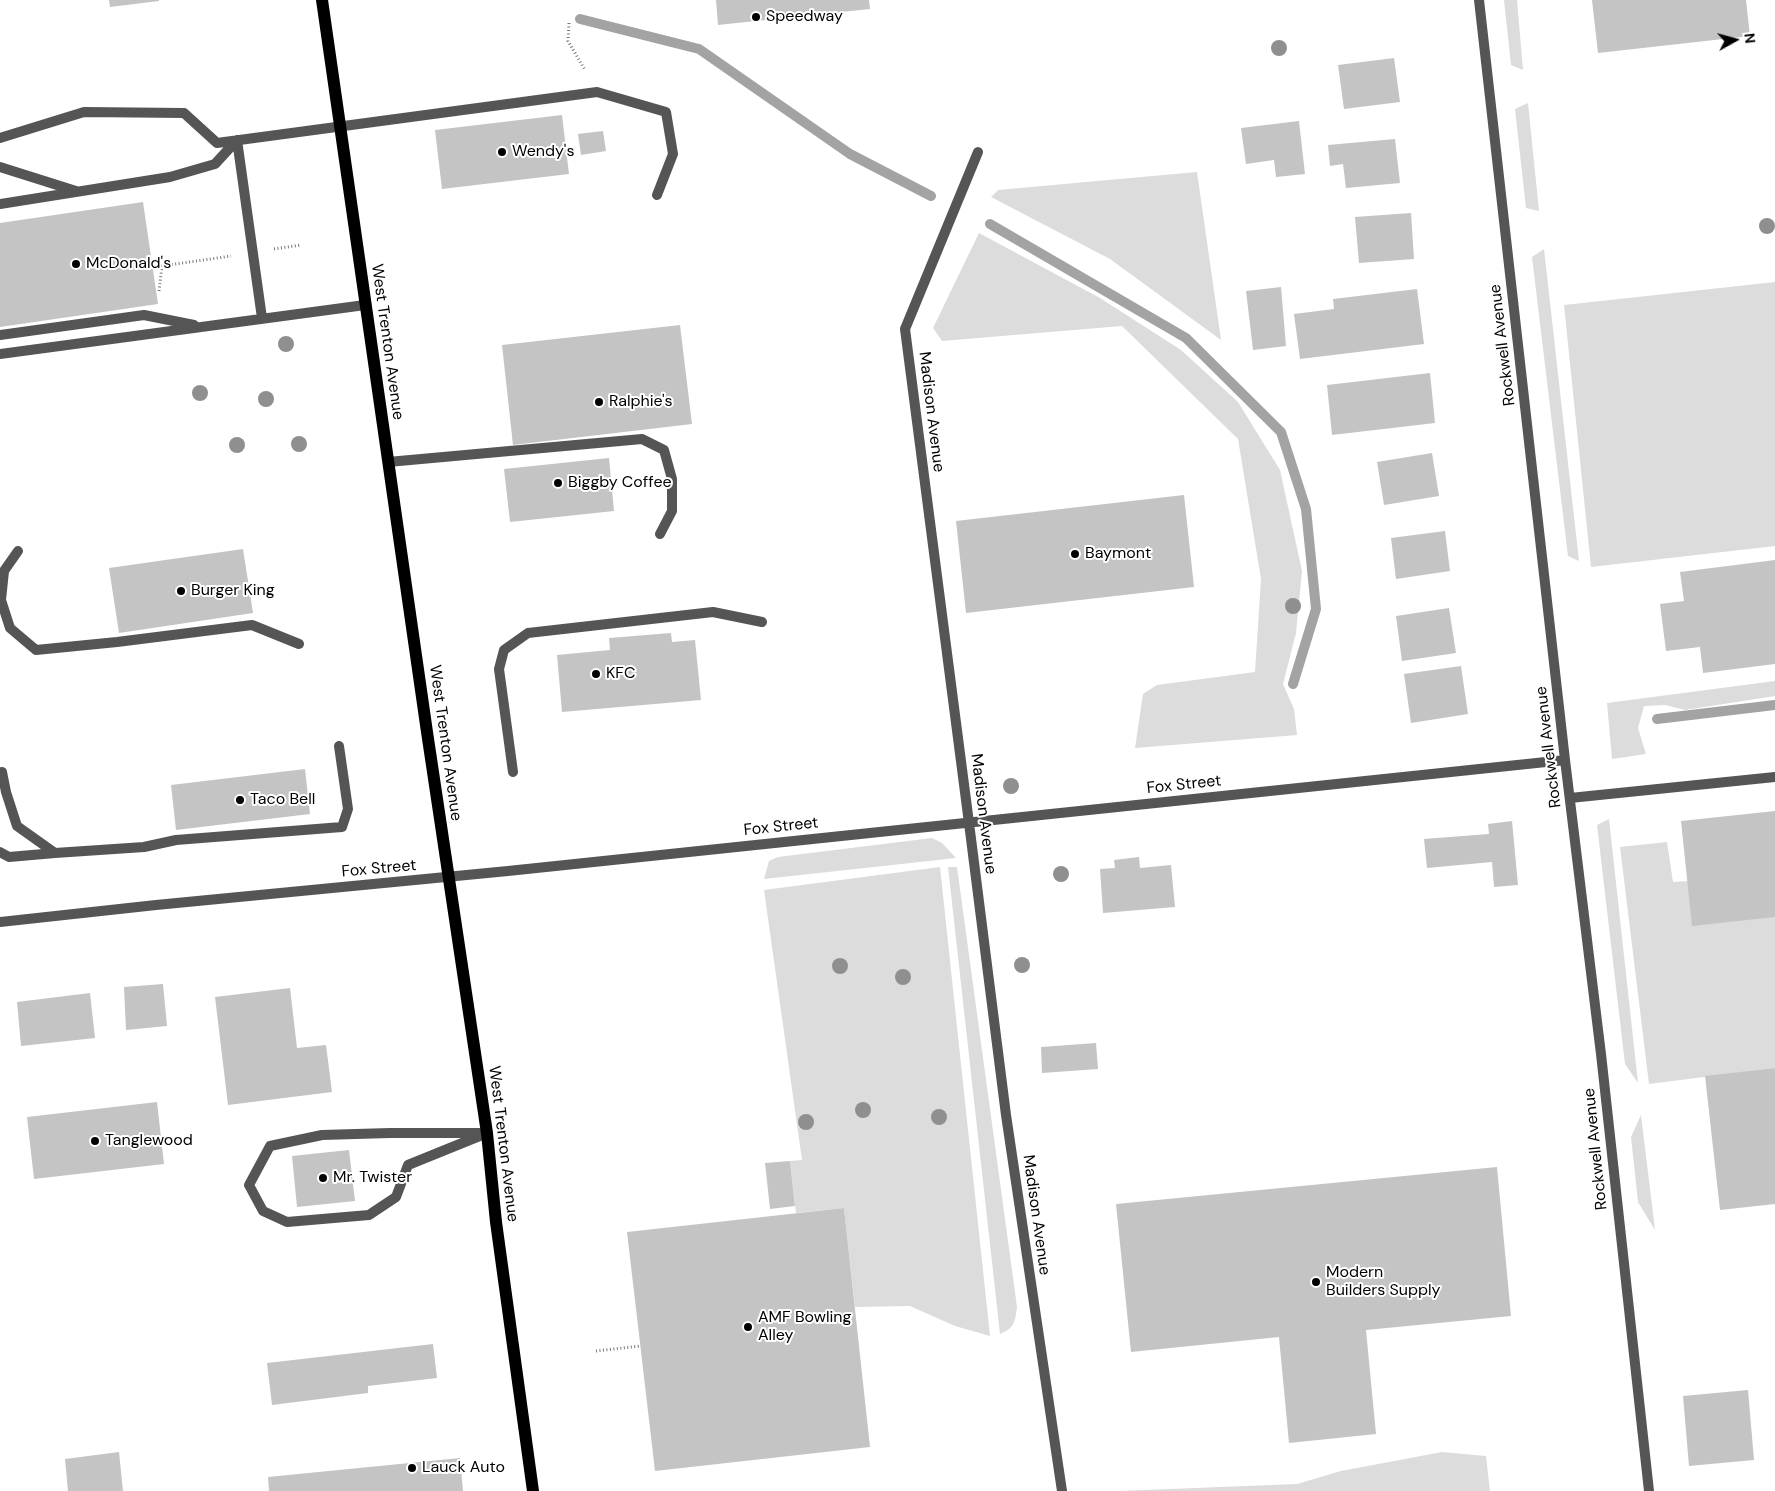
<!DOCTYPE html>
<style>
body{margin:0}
#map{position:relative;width:1775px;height:1491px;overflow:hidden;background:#fff;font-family:"DM Sans",sans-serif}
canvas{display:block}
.north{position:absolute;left:1710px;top:15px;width:50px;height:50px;-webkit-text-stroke:4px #fff;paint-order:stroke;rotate:83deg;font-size:14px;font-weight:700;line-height:20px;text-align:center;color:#000}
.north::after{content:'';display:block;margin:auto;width:18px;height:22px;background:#000;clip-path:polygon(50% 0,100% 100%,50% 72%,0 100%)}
</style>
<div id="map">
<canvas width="1775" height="1491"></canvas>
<div class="north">N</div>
</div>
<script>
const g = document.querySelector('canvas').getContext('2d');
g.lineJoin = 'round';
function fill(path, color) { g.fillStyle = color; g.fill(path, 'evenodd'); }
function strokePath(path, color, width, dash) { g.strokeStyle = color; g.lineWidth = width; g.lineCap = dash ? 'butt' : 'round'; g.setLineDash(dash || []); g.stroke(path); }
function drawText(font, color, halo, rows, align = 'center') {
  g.font = font + ' "DM Sans",sans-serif'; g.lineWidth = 4; g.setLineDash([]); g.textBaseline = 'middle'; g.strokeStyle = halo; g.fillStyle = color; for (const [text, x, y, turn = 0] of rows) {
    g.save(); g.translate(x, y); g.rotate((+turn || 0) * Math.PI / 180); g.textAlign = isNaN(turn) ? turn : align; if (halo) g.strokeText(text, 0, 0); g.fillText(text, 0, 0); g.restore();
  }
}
fill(new Path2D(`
 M1504,0H1517L1523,70L1511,65Z
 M1528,103L1539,211L1526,208L1515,109Z
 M1197,172L1221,340L1110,259L991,197L998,190Z
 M979,233L1100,298L1181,350L1238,402L1280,470L1302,571L1296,633L1283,684L1294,709L1297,735L1135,748L1143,694L1157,685L1255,672L1261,579L1238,439L1122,326L942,341L933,328Z
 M1544,249L1579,561L1568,556L1532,257Z
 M1775,282V546L1591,567L1564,305Z
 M1775,681V696L1685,710L1665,705L1644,706L1638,728L1646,754L1612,759L1607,703Z
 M1609,819L1638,1083L1625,1064L1597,825Z
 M932,838L942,843L956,858L764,879L769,861L778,857Z
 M1667,842L1673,882L1687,881L1775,917V1068L1649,1084L1620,847Z
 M940,867L990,1336L955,1326L910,1306L855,1307L844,1208L796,1213L790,1161L802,1160L764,890Z
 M948,867H957L1017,1307C1015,1321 1015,1328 1000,1334Z
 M1641,1115L1655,1230L1638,1202L1631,1137Z
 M1442,1452L1486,1456L1490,1491H1119L1297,1484L1341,1471Z`), '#dcdcdc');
strokePath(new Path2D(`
 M580,19L699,49L850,154L931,196
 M990,224L1186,338L1281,432L1306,509L1316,609L1293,684
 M1657,719L1775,705`), '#a3a3a3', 10);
fill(new Path2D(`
 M109,0H159V1L110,7Z
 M716,0H869L870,9L718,25Z
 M1592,0H1746L1750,36L1598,53Z
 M1394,58L1400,102L1344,109L1338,65Z
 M562,115L569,174L442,189L435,130Z
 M1299,121L1305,174L1276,177L1274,160L1246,164L1241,128Z
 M603,131L606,151L581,155L578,134Z
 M1395,139L1400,183L1346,188L1343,164L1330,166L1328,145Z
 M143,202L158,304L0,327V223Z
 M1411,213L1414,259L1359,263L1355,217Z
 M1281,287L1286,346L1253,350L1246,291Z
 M1417,289L1424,344L1300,359L1294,314L1334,309L1333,299Z
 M680,325L692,424L513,445L502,345Z
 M1430,373L1435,423L1332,435L1327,385Z
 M1432,453L1439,496L1384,505L1377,462Z
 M609,458L614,511L510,522L504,469Z
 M1184,495L1194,587L966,613L956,521Z
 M1445,531L1450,571L1396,579L1391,538Z
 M243,549L253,613L119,633L109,568Z
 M1775,560V664L1703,673L1700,647L1666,651L1660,604L1684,601L1680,572Z
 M1449,608L1456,653L1402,661L1396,616Z
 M671,633L672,642L695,640L701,700L562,712L557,655L610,650L609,638Z
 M1461,666L1468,714L1411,723L1404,674Z
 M305,769L310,814L176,830L171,785Z
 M1775,811V917L1692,926L1681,821Z
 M1512,821L1518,885L1494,887L1492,862L1427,868L1424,839L1489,834L1488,824Z
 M1139,857L1140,868L1171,865L1175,907L1103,913L1100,869L1115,868L1114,860Z
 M163,984L167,1026L126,1030L124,987Z
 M290,988L297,1048L326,1045L332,1092L228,1105L215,997Z
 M90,993L95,1038L21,1046L17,1002Z
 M1096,1043L1098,1069L1042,1073L1041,1047Z
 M1775,1068V1204L1720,1210L1705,1076Z
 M157,1102L164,1164L34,1179L27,1117Z
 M349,1150L355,1201L297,1207L292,1156Z
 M790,1161L795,1206L770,1209L765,1163Z
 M1497,1167L1511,1316L1366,1330L1376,1434L1289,1443L1279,1337L1131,1352L1116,1204Z
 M844,1208L870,1447L655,1471L627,1232Z
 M433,1344L437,1378L368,1386V1393L272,1405L267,1363Z
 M1748,1390L1754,1460L1689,1466L1683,1396Z
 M119,1452L123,1491H68L65,1459Z
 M460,1458L463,1491H269L268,1477Z`), '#c4c4c4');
strokePath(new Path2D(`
 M569,23L568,41L585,70
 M274,249L301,245
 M159,291L162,266L231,256
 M596,1351L640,1346`), '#777', 3, [1, 2.5]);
strokePath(new Path2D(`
 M0,138L84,112L184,113L217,143L597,92L666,112L673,154L657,195
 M237,140L262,318
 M0,167L76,191
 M0,204L170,177L215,164L237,140
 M0,335L144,315L194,325
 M0,354L365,305
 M388,462L642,439L664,450L672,479V511L660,534
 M18,551L4,571L1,600L10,628L36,650L117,642L252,625L299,644
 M2,772L6,792L17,826L55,853L144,847L176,840L342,827L348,809L339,746
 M513,772L499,669L504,650L528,633L713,612L762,622
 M1570,798L1775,777
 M969,823L905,329L978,152
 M0,852L9,857L55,853
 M390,1133H487L408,1165L396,1197L369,1215L287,1222L263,1211L249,1185L270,1146L322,1135Z`), '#555', 10);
strokePath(new Path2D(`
 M1479,0L1565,760L1601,1054L1649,1491
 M969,823L1006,1115L1062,1491
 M0,922L156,905L508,871L1565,760`), '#555', 10);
strokePath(new Path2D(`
 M322,0L427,732L487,1133L496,1222L533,1491`), '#000', 12);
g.fillStyle = '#8f8f8f';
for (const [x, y] of [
 [1279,48],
 [1767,226],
 [286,344],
 [200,393],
 [266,399],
 [299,444],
 [237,445],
 [1293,606],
 [1011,786],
 [1061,874],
 [1022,965],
 [840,966],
 [903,977],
 [863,1110],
 [939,1117],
 [806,1122]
]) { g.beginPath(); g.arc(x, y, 8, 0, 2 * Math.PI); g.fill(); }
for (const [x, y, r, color] of [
 [756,17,5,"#000"],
 [502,152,5,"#000"],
 [76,264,5,"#000"],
 [599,402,5,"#000"],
 [558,483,5,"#000"],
 [1075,554,5,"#000"],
 [181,591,5,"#000"],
 [596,674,5,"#000"],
 [240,800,5,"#000"],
 [95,1141,5,"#000"],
 [323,1178,5,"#000"],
 [1316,1282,5,"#000"],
 [748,1327,5,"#000"],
 [412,1468,5,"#000"]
]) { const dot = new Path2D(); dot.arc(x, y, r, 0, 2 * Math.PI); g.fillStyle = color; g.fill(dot); strokePath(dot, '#fff', 2); }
drawText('16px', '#000', '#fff', [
 ["Speedway",766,17],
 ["Wendy's",512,152],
 ["McDonald's",86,264],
 ["Ralphie's",609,402],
 ["Biggby Coffee",568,483],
 ["Baymont",1085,554],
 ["Burger King",191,591],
 ["KFC",606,674],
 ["Taco Bell",250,800],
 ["Tanglewood",105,1141],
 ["Mr. Twister",333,1178],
 ["Modern",1326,1273],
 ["Builders Supply",1326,1291],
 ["AMF Bowling",758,1318],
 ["Alley",758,1336],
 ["Lauck Auto",422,1468]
], 'left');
drawText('16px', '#000', '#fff', [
 ["West Trenton Avenue",387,342,82],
 ["Rockwell Avenue",1503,345,-97],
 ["Madison Avenue",931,412,83],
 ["West Trenton Avenue",445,743,82],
 ["Rockwell Avenue",1549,747,-97],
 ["Fox Street",1184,785,-6],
 ["Madison Avenue",983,814,83],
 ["Fox Street",781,827,-6],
 ["Fox Street",379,869,-5],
 ["West Trenton Avenue",503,1144,83],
 ["Rockwell Avenue",1596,1149,-96],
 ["Madison Avenue",1036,1215,82]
]);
</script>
